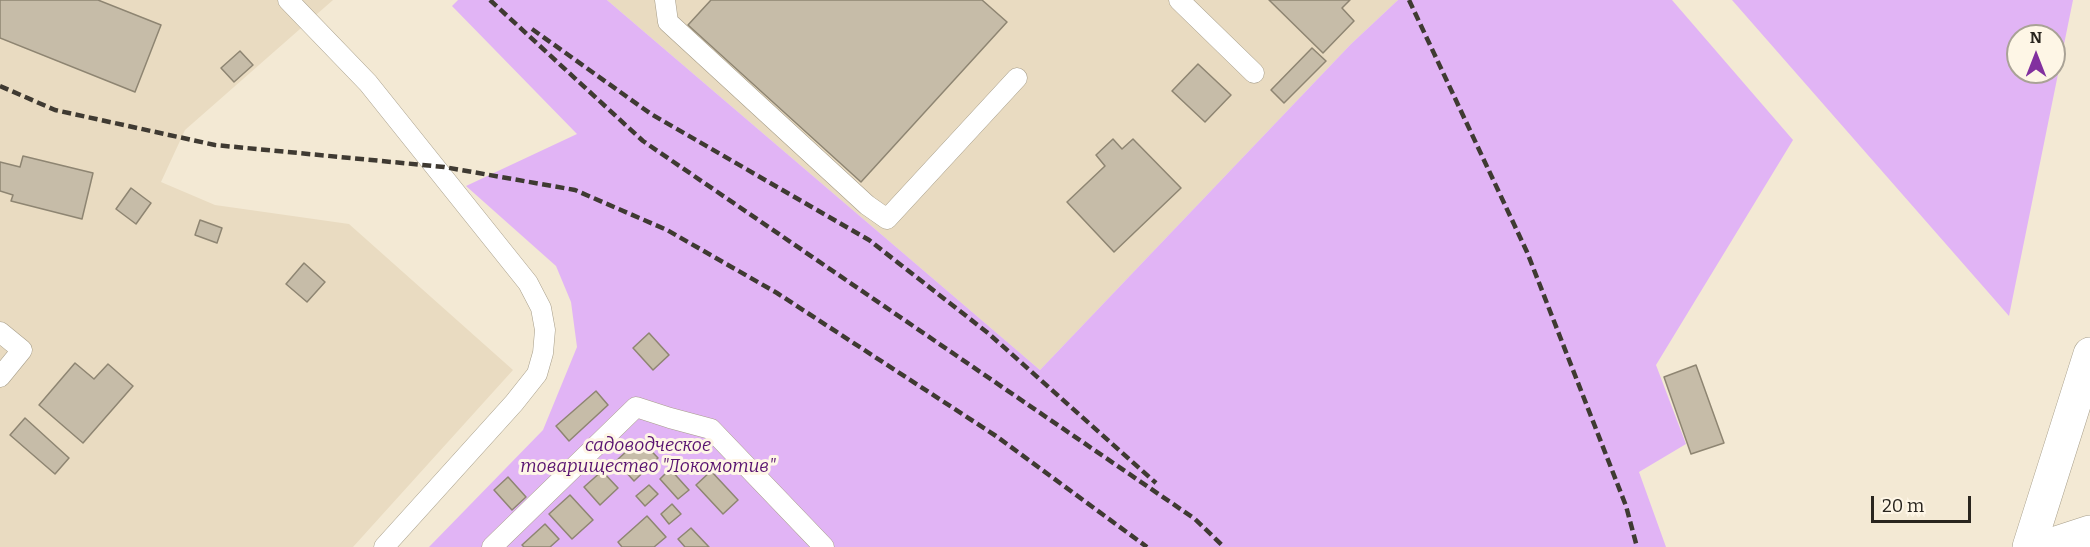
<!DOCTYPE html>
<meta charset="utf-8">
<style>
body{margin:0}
#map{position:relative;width:2090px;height:547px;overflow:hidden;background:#f3e9d4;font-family:Bitter,serif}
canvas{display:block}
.north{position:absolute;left:2006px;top:24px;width:60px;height:60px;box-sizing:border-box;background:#fef6e6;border:2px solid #a9a296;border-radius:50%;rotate:0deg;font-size:16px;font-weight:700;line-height:24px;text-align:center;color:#29251e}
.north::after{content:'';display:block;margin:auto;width:21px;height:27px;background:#82309f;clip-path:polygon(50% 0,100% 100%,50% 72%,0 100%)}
.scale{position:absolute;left:1871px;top:496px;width:100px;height:27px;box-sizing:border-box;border:3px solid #29251e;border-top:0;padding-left:8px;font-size:18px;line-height:21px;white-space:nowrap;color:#29251e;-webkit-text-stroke:4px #fef6e6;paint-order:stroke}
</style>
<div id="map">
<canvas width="2090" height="547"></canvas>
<div class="north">N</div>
<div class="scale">20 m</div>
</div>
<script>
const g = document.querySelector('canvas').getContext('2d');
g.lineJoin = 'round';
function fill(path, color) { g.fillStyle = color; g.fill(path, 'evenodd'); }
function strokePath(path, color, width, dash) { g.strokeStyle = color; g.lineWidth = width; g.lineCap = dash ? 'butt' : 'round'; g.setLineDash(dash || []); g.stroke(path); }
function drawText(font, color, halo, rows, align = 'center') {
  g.font = font + ' Bitter,serif'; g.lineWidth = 6; g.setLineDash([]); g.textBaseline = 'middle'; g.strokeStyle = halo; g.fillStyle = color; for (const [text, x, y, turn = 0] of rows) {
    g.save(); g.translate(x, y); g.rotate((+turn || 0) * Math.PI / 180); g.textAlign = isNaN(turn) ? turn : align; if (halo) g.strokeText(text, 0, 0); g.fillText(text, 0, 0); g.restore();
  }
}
fill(new Path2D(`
 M0,0H333L185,130L161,182L215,205L349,224L513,370L353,547H0Z
 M607,0H1398L1351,44L1040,370Z`), '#e9dbc1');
fill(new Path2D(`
 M458,0H607L1040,370L1351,44L1398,0H1672L1793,140L1656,365L1686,444L1639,472L1666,547H429L543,430L577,347L571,302L556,266L466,186L577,134L452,6Z
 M1732,0H2073L2009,316ZM2018,36H2054V72H2018Z`), '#e1b4f5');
const building = new Path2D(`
 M0,0H98L161,25L135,92L0,38Z
 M711,0H982L1007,22L861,182L688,25Z
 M1269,0H1350L1342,8L1354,21L1323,53Z
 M1312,48L1326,61L1284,103L1271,90Z
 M240,51L253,65L234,82L221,68Z
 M1198,64L1231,95L1205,122L1172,91Z
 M1113,139L1122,149L1133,139L1181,188L1114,252L1067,202L1105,166L1096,155Z
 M23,156L93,173L82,219L11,201L13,195L0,191V162L20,167Z
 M131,188L151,203L136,224L116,209Z
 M200,220L222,228L217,243L195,235Z
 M304,263L325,282L307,302L286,284Z
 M649,333L669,355L653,370L633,348Z
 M75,363L94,379L108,364L133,386L83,443L39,405Z
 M1696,365L1724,443L1691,454L1664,377Z
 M596,391L608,405L569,441L556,426Z
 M25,418L69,458L55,474L10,435Z
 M640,439L658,458L634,481L616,461Z
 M670,469L689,490L678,499L660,479Z
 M602,471L618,488L600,505L584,487Z
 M711,471L738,500L723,514L696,485Z
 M508,477L526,497L512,510L494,490Z
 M649,485L658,494L645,506L636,496Z
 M570,495L593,520L572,539L549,514Z
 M672,504L681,514L669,524L661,514Z
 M647,516L666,537L654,547H622L618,542Z
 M545,524L559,539L550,547H524L522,545Z
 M691,528L709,547H685L678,539Z`);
fill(building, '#c6bca8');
strokePath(building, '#8e8572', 1.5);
const service = new Path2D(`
 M288,0L368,83L528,283L541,308L545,330L543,353L537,374L514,403L384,547
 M665,0L668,22L867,205L887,219L1017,78
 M1179,0L1254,73
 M0,332L22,350L0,377
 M492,547L636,407L670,418L711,429L824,547`);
const minor = new Path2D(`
 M2044,547L2090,532`);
const tertiary = new Path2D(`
 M2029,547L2090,354`);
strokePath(service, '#a79e8a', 21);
strokePath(minor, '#a79e8a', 34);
strokePath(tertiary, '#a79e8a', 34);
strokePath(service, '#fff', 20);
strokePath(minor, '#fff', 33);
strokePath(tertiary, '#fff', 33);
strokePath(new Path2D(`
 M490,0L643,141L1195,519L1224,547
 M1409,0L1527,252L1626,506L1637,547
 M532,29L651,114L869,240L988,333L1156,483
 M0,86L55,110L215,145L444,167L575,190L667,230L777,293L996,436L1147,547`), '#3f3a32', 4.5, [9, 4.5]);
drawText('italic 18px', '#581270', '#fef6e6', [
 ["садоводческое",648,446],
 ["товарищество \"Локомотив\"",648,467]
]);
</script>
